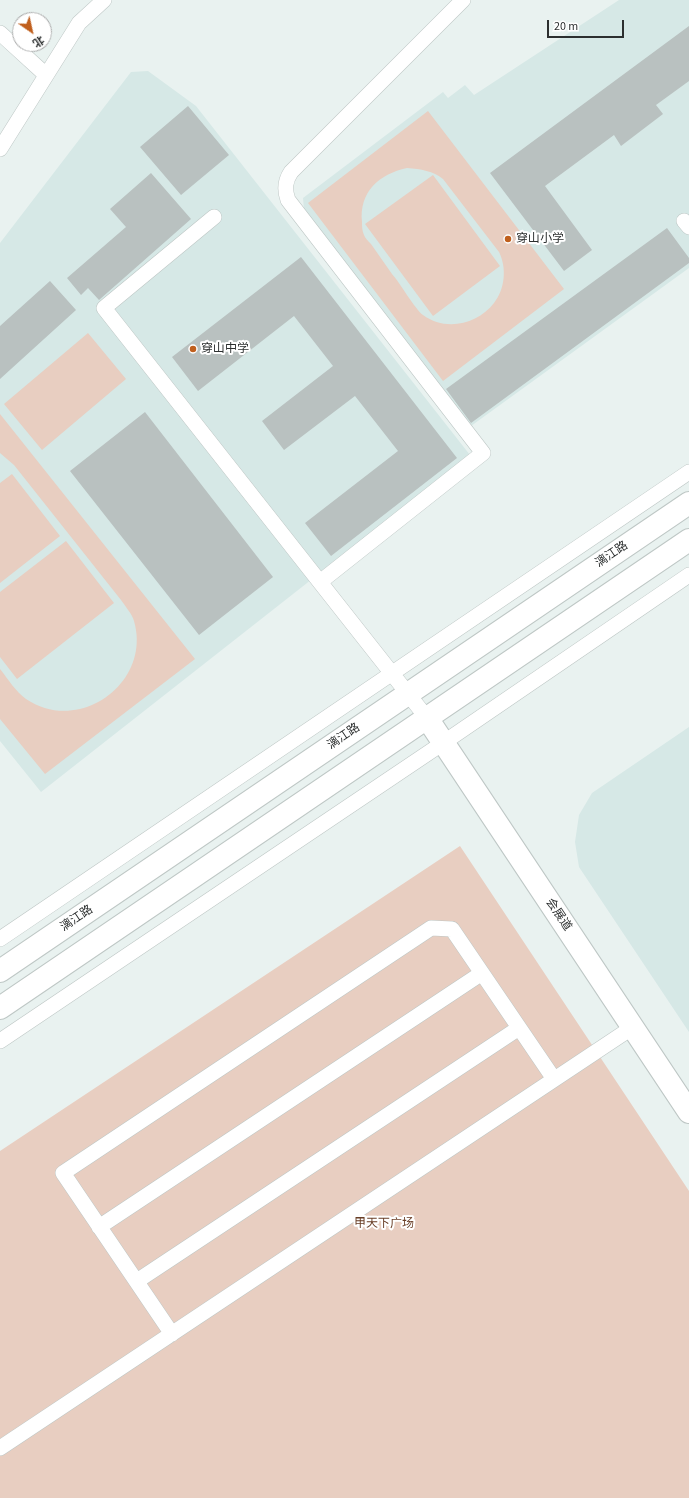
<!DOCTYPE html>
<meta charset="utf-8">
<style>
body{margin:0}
#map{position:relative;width:689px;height:1498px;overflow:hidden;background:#e9f2f0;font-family:"Source Sans 3","Noto Sans SC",sans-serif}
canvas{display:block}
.north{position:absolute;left:12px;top:12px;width:40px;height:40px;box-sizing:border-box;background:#fff;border:1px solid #abacac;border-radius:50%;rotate:146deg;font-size:11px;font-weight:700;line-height:16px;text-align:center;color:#2c2f2f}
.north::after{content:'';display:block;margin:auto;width:14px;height:18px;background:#c05f1d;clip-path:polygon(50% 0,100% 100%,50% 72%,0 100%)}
.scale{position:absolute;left:547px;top:20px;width:77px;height:18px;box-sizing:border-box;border:2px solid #2c2f2f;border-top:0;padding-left:5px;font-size:12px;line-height:14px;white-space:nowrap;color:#2c2f2f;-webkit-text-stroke:3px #fff;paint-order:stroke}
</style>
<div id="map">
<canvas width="689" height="1498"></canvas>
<div class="north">北</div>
<div class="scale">20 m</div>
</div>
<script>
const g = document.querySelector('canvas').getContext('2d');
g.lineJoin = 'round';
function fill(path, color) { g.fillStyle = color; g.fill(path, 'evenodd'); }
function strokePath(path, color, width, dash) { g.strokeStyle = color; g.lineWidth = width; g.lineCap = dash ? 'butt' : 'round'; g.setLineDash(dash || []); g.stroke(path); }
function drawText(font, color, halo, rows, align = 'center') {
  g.font = font + ' "Source Sans 3","Noto Sans SC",sans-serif'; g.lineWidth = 4; g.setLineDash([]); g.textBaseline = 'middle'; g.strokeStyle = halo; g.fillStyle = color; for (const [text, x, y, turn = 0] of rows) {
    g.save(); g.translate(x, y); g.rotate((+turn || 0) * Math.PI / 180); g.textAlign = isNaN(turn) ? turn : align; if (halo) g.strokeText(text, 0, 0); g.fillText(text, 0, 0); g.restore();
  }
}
fill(new Path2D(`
 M619,0H689V268L471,426L304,210L303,198L443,92L448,98L465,85L474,95Z
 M148,71L196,106L470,455L41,792L0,741V243L131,72Z
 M689,727V1032L579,867L575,842L579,815L592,793Z`), '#d6e8e6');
fill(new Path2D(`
 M428,111L564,289L443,381L308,203ZM407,168C421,169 433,171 443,179L499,252C507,268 505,289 494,303C478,324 446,332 423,315C415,309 400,283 392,274C385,264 378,254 371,244C368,241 365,238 364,235C362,231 362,226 362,222C359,192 379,174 407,168Z
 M433,175L500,266L433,316L365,224Z
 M88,333L126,379L42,450L4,404Z
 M0,414L195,659L45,774L0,719V669C8,679 16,692 26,699C79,735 152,683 134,621C132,614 125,606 121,600L14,465L0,453Z
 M12,474L60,536L0,583V483Z
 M66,541L114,603L17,679L0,657V592Z
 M460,846L689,1191V1498H0V1151Z`), '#e8cec1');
fill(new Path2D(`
 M689,26V81L656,105L663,114L621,146L614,135L545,186L592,250L564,271L490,173Z
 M188,106L229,155L181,195L140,147Z
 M151,173L191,219L99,300L88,288L81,295L67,278L126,227L110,209Z
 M667,228L689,258V263L471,423L446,389Z
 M301,257L457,458L331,556L305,523L398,451L355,396L284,450L262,421L333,366L294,316L198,391L172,357Z
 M50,281L76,310L0,379V326Z
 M145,412L273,577L199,635L70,471Z`), '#b9c1c0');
const service = new Path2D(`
 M0,33L46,75
 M0,149L79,23L104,0
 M214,217L104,308L427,718
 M684,221L689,227
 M320,582L483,453L288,200C284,189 285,181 291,172L463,0
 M0,939L689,472
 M0,1041L443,743L689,575
 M99,1227L482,973
 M137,1281L519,1028
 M172,1334L63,1173L431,928L452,929L554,1079
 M0,1448L633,1027`);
const tertiary = new Path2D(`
 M427,718L689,1112`);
const trunk = new Path2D(`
 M0,971L689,503
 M0,1008L689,540`);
strokePath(service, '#bec7c5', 16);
strokePath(tertiary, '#bec7c5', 24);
strokePath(trunk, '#bec7c5', 24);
strokePath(service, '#fff', 15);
strokePath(tertiary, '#fff', 22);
strokePath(trunk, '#fff', 22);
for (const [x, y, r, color] of [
 [508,239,4,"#c05f1d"],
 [193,349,4,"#c05f1d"]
]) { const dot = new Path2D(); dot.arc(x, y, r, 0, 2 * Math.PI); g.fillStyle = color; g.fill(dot); strokePath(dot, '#fff', 1.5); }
drawText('12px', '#2c2f2f', '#fff', [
 ["穿山小学",516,239],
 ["穿山中学",201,349]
], 'left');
drawText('12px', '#2c2f2f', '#fff', [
 ["漓江路",612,555,-34],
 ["漓江路",344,737,-34],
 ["会展道",558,915,56],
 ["漓江路",77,919,-34]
]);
drawText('12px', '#683d25', '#fff', [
 ["甲天下广场",384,1224]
]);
</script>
